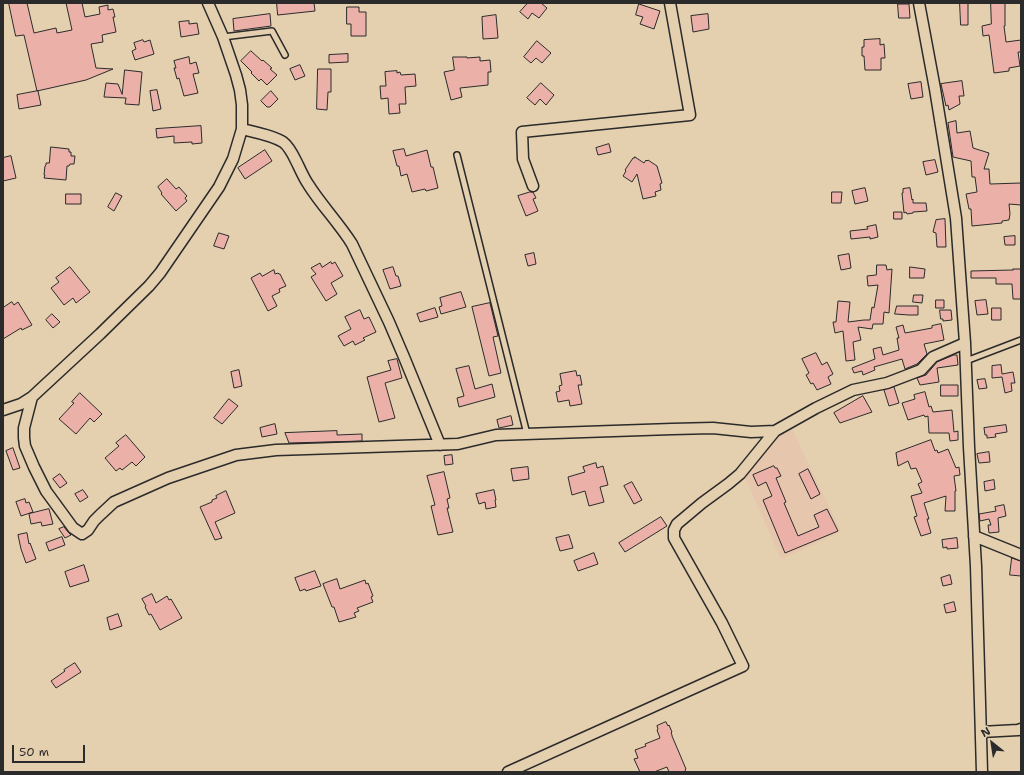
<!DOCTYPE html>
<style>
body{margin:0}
#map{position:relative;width:1024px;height:775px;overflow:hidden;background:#e4cfae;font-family:"Shantell Sans",sans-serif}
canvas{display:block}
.frame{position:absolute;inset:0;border:4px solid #2b2b2b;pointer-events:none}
.north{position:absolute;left:972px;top:723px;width:40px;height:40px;-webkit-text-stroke:3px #e4cfae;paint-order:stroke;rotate:330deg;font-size:11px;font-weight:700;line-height:16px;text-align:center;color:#2b2b2b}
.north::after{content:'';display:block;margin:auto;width:14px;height:18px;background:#2b2b2b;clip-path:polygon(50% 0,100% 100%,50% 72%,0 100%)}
.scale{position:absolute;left:12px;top:745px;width:73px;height:18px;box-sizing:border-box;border:2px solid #2b2b2b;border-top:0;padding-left:5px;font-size:12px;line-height:14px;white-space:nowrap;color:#2b2b2b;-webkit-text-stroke:3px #e4cfae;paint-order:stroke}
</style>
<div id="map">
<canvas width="1024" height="775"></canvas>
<div class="frame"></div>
<div class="north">N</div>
<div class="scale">50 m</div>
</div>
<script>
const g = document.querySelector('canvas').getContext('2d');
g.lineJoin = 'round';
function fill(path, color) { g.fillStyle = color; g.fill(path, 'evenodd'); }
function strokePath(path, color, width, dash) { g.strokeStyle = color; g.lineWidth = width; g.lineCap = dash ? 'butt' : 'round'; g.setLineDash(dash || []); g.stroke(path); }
fill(new Path2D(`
 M792,429L841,532L781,559L744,475L772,439Z`), '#e6c6ac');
const building = new Path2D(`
 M9,3H27L34,33L56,28L57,33L72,30L66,3H82L85,17L100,14L99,7L108,5V10L113,9L115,17H113L116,32L102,35L103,42L91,44L96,68L113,69L86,80L37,91L24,35L16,36Z
 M277,3H314L315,11L278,15Z
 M528,3H541L547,8L539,18L532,13L528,19L520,12Z
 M960,3H968V25H961Z
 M991,3H1005V26H1004L1006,42L1021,40V52H1018L1020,66L1009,68V71L994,73L989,35L983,36L982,26L991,24Z
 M639,4L660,11L654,29L640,24L643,17L636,15Z
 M898,4H909L910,18H899Z
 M347,7H359V12H366V36H351V24H347Z
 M270,14L271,26L234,31L233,19Z
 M708,14L709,29L693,32L691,16Z
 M496,15L498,38L483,39L482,17Z
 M189,21V24L197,23L199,34L181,37L179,22Z
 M880,39V45L884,44L885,58H881V70H865L864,56H862V47H864V40Z
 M143,40L144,42L150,40L154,54L135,60L132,51L136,49L134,43Z
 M537,41L551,53L542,63L536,58L531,63L524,57Z
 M251,51L262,61L263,60L272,68L270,69L277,75L267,85L261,79L259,81L251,73L252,72L241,61Z
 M348,54V62L329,63V55Z
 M189,57L190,64L196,62L199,73L193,74L198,93L184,96L179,78L177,79L174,68H176L174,61Z
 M453,57H467V58L480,57V61L490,60L491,72H488V85L460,88L462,97L451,100L444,72L454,70Z
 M300,65L305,76L295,80L290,69Z
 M318,69H331V92H328L327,110L317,109Z
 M125,70L142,72L139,105L125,104L126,98L104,97L106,83L118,84L122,94Z
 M397,71V73L400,72L401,75L415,74L416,86L405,87L406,104H399L400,113L389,114L388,98L381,99L380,86H386L385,72Z
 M962,81L964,96H959L960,104L949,110L948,105L946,106L941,84Z
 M921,82L923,97L911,99L908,84Z
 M541,83L554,95L546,105L540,99L535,105L527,98Z
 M157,90L161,109L153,111L150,91Z
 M38,91L41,105L19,109L17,95Z
 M271,91L278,99L270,107H267L261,101Z
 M956,121L957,133L970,131L973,148L989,153L984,169H989L990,184L1021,183V205L1009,204L1010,214L1009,220L1002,221V223L972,226L971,209H969L966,194L977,192L975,177H972L971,161L953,157L948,123Z
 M201,126L202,143L192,144V142L174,143V136L157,138L156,129Z
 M609,144L611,152L598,155L596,148Z
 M51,147L69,149V152H71V156H75L74,164H70L69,166H67L66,180L44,178L45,175H44L45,166L46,165V163H49Z
 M404,149L406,156L427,150L431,167H433L438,188L426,191L425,189L412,192L407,174L401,176L399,166H397L393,151Z
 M265,150L272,161L245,179L238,168Z
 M11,156L16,178L3,181V158Z
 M635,157L644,163L646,160L647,161L648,160L657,166L662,183L660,184L661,190L655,192L656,196L643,199L637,174L632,182L623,176L626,171L625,170L633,158H634Z
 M935,160L938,172L926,175L923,162Z
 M167,179L176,189L179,187L187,196L185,198L187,201L176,211L161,194L162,193L158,187Z
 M865,188L868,201L855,204L852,191Z
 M910,188L912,200L913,199V203H926L927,211L913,212V213L907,214L906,212L904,213L902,193H903V189Z
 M530,192H533L536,198L533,199L538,211L526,216L518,196Z
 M832,192H842L841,203H832Z
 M116,193L122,196L114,211L108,207Z
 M66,194H81V204H66Z
 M894,212H902V219H894Z
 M945,219L946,247H937L936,233L933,232L936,220Z
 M876,225L878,237L870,239V237L851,239L850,231L868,229L867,227Z
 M219,233L229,236L224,249L214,246Z
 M1015,236V245H1005L1004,237Z
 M534,253L536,264L528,266L525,255Z
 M849,254L851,268L841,270L838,256Z
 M331,262L332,264L335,262L343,276L331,283L337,294L326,301L311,277L316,274L311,268L320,263L322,267Z
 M877,265H886L887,270L892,269L889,313L884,312L883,324H873L872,329L858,327L861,340L853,342L855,360L846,361L843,331L835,333L833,322H836L838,301L850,302L848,322L864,320H870L872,307L874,308L878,285L868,286L867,276L876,275Z
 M70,267L90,292L76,303L73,298L64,305L51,288L59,282L56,278Z
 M393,267L396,276H398L401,286L390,289L383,270Z
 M910,267L925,269L924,278H910Z
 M1013,269H1021V299H1013L1012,284H996V278H971V271L1013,270Z
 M274,270L275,274L278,273L279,274H280L286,286L279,289L280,292L272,296L277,306L268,311L251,278L260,273L262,276Z
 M461,292L466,307L441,314L439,307L442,306L440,298Z
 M914,295H923L922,303L913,302Z
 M936,300H944V308H936Z
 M986,300L988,314L977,315L975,301Z
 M12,302L14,305L18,302L32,325L22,330L21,328L3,339V308Z
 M490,303L498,336L493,337L501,373L489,376L472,307Z
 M897,306H918V315H909L895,314Z
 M435,308L438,317L420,322L417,314Z
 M992,308H1001V320H992Z
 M360,310L364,319L369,317L376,332L363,338L365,340L355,345L353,341L344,346L338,336L351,329L345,317Z
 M940,310H951L952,320L943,321V319H941Z
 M52,314L60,322L53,328L46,320Z
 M941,324L944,340L924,344L927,354L917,364L905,369L902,359L874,367L875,370L863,375L862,371L854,373L852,368L875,359L873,349L881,347L883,355L899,350L897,338H899L896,327L903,325L905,333L932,328V326Z
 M816,353L822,365L827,362L833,374L828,377L831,384L817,390L813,383L811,384L806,375L809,373L802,359Z
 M954,355H957L958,365L937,368L939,382L920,385L917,378L926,375L937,362Z
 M397,359L402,378L385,383L395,418L379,422L367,377L391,370L388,361Z
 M1001,365L1002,374L1013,372L1015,383H1011L1012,391L1005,393L1002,377L992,378V366Z
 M469,366L475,389L492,384L495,397L459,407L457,398L464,396L456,369Z
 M239,370L242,386L234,388L231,372Z
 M576,371L577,376L580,375L582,385H578L582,404L570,406L569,400L558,402L556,392L560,391L559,386L562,385L560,374Z
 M985,379L987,388L979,389L977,380Z
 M941,385H958V396H941Z
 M894,387L899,403L889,406L884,390Z
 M925,392L929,407L931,406L933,412L952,410L954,432L958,431V440L950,441L949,433H929L928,416L925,417L924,415L908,420L902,403L915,399L914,395Z
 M80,393L102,414L94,422L90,418L76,434L59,419L74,403L72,402Z
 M863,396L872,412L840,423L834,413Z
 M229,399L238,406L222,424L214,418Z
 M511,416L513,425L499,428L497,420Z
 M275,424L277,434L262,437L260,428Z
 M1006,425L1007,432L995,434L996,437L987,438V435H985L984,428Z
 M337,431V435L362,434V441L289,443L285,433Z
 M126,435L145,457L136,466L132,462L122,470L120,468L116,471L105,458L119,446L116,443Z
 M931,440L935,451L937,450L938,453L948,449L956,468L959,467L960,475L954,476L956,491H955V511H945L946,496L924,503L929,519H927L931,533L921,536L914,517L917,516L911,496L922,493L918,484L922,482L916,468L911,469L908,461L898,466L896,453Z
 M13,448L20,468L13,470L6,451Z
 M989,452L990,462L979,463L977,454Z
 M452,455L453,464L445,465L444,456Z
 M596,463L597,468L603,466L608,485L600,487L604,502L589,506L585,491L572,495L568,477L585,472L583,467Z
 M774,466L775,468H777L781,476L776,478L786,502L784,503L798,536L819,527L814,515L827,509L838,531L785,553L763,500L772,496L766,482L758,486L753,475Z
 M528,467L529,479L513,481L511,469Z
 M808,469L820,494L811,499L799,474Z
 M444,472L450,498L447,499L449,508H447L453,532L438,535L431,506L435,505L427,476Z
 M60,474L67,483L60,488L53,479Z
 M994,480L995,489L985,491L984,482Z
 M632,482L642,500L634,504L624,486Z
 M83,490L88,497L80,502L75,494Z
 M494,490L496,500H495L496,507L486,509L485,502L479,504L476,494Z
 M226,491L235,513L215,522L222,538L215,540L200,507L212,502V500L217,498L216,496Z
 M25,499L26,503L29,502L33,512L21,516L16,502Z
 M1004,505L1006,516L998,518L999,532L989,533L988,525H991L989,519L980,521L979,514L996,511L995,507Z
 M49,509L53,524L42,526L41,522L31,524L29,514Z
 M661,517L667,526L625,552L619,543Z
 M64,527L68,532L71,535L65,538L59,529Z
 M27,533L29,544L30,543L36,559L26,563L21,549L18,535Z
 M569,535L573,548L560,551L556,538Z
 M62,537L65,545L49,551L46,543Z
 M957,538L958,548L947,549V547L943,548L942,540Z
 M594,553L598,564L578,571L574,561Z
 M1012,558L1021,561V576L1010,575Z
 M84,565L89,581L70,587L65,572Z
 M315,571L321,586L306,591L305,589L300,591L295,578Z
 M950,575L952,584L943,586L941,578Z
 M337,579L340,589L365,580L366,584L368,583L373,596L371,597L373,602L357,608L359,611L354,613L356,617L339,622L334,607H332L323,584Z
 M152,594L156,603L167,596L169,600L171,599L182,618L160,630L151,614L149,615L145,607L146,606L142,599Z
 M954,602L956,611L946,613L944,605Z
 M118,614L122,626L110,630L107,618Z
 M75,663L81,672L56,688L51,681L65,671L64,670Z
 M666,722L668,726L669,725L672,732L671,733L672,735V736L686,769L685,770L686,772H669L667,767L654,772H640L634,759L638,758L635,750L646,746L645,744L660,738L657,730L658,729L657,726Z`);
fill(building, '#ebb1a8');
strokePath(building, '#2b2b2b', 1);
const lane = new Path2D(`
 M223,37L272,31L285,55
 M457,155L527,434
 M966,361L1021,340`);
const street = new Path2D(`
 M208,3L223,37L236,75L240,90L242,105V129L233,159L219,187L160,273L149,286L100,334L32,397L24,428V438L25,446L34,467L46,491L73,528L82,534L88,530L94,521L100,515L114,502L168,478L236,455L276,450L458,444L496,435L672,429L713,428L751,432L775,431
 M919,3L935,89L956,218L965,343L969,447L976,566L982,772
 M242,129C254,132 272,135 283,142C290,147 294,157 298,165C301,171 304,178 308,184C321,205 339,223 352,244L389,322L404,357L440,445
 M533,186L523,159L522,132L690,115L670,3
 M3,410L21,404L32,397
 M974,536L1021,555
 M981,732L1018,730L1021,729
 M508,772L743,666L722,623L674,538V530L677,524L702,503L728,484L740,474L775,431L816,408L853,390L887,383L921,370L933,357L965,343`);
strokePath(lane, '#2b2b2b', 8);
strokePath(street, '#2b2b2b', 13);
strokePath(lane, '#e4cfae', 5);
strokePath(street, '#e4cfae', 10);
</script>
